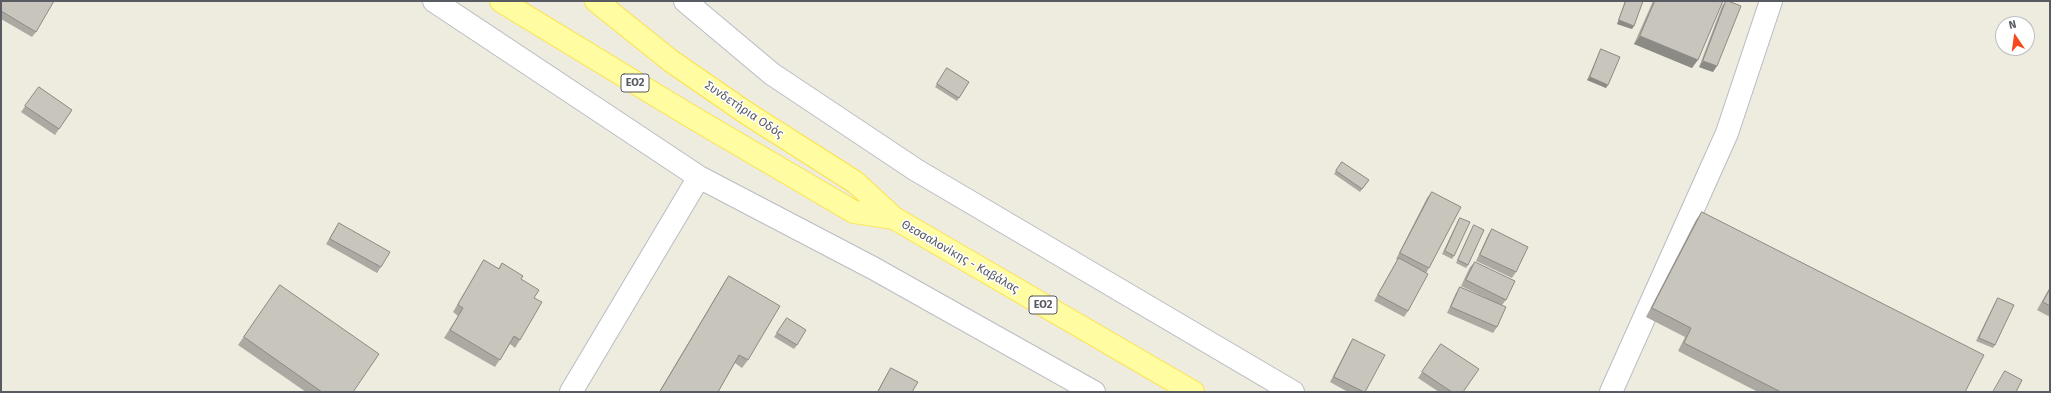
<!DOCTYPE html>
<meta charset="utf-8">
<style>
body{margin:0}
#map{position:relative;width:2051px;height:393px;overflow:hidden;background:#edecdf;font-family:"Fira Sans",sans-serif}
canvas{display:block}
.frame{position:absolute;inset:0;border:2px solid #585b62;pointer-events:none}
.north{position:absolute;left:1995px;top:16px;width:40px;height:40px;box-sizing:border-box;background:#fff;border:1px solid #bcbdc0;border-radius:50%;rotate:347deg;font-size:11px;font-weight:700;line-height:16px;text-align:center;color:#585b62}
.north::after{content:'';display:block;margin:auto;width:14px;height:18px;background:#f7491b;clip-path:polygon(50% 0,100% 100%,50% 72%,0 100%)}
</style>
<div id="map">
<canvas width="2051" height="393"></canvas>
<div class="frame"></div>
<div class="north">N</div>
</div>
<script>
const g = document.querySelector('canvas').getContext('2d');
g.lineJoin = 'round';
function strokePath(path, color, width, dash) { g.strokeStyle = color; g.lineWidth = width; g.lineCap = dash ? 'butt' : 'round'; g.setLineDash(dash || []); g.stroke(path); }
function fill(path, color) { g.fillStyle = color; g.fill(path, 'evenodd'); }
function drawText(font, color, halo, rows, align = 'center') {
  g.font = font + ' "Fira Sans",sans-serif'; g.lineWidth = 3; g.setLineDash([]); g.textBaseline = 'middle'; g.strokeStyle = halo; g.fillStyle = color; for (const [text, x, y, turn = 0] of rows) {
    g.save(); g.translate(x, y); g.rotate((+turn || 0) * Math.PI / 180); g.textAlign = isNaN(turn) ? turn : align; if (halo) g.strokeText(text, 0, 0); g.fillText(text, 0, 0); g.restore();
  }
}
const minor = new Path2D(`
 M434,1L699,177L873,268L1094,392
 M685,1L772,74L916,170L1293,392
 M571,392L699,177
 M1611,392L1727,133L1771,1`);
const major = new Path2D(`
 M501,1L687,114L854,212L894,218
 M596,1L671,61L748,114L855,182L894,218L1193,392`);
strokePath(minor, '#babcc3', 24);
strokePath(major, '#fde248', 24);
strokePath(minor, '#fff', 22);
strokePath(major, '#fffca2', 22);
fill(new Path2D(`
 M1,1L36,32L32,37L1,19Z
 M1625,1H1643L1632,29L1617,24Z
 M1653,1H1723L1692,68L1634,44Z
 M1726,1L1713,72L1699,67L1722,6Z
 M1601,49L1606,88L1587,80L1599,53Z
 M947,68L969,82L957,101L935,87Z
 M39,87L72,110L55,135L21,112Z
 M1342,162L1369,180L1360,192L1334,174Z
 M1432,192L1429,268L1426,273L1408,311L1404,317L1374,301L1395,264L1398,260L1396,259L1427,198Z
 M1702,212L1965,392H1758L1678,351L1685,337L1646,317L1696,220Z
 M1460,218L1454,256L1452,259L1442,254L1458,221Z
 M339,223L381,267L377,273L326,244L335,229Z
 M1474,225L1468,265L1466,268L1456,263L1472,229Z
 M1492,229L1516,272L1512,278L1476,261L1488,235Z
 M484,260L498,269L502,263L521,279L534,298L520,340L515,348L510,344L495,367L444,338L458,316L453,312L479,268Z
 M1475,262L1506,300L1502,305L1497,327L1493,333L1447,313L1456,293L1460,287L1488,299L1461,286L1470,267Z
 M729,276L748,360L742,368L735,363L718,392H659L724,283Z
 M280,285L353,392H306L238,345Z
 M2050,287V317L2037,310Z
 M1998,298L1995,345L1993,348L1976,341L1996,301Z
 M787,318L797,345L794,349L774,337Z
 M1353,339L1365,392H1348L1330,382L1349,345Z
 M1441,344L1463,392H1439L1418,378Z
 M891,368L912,392H877L887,374Z`), '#aca9a2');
fill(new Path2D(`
 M1619,20L1634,26L1632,29L1617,24Z
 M1640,36L1698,60L1692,68L1634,44Z
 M1703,61L1717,66L1713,72L1699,67Z
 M1590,77L1608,85L1606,88L1587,80Z`), '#8c8a84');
const building = new Path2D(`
 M1,1H54L36,32L1,11Z
 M1626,1H1643L1634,26L1619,20Z
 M1655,1H1723L1698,60L1640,36Z
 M1726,1H1728L1741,6L1717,66L1703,61Z
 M1601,49L1620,57L1608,85L1590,77Z
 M947,68L969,82L959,98L937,84Z
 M39,87L72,110L59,129L25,106Z
 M1342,162L1369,180L1362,189L1336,171Z
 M1432,192L1461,207L1429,268L1400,253Z
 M1702,212L1984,355L1965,392H1781L1684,343L1691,328L1652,308Z
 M1460,218L1470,222L1454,256L1445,251Z
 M339,223L390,252L381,267L330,239Z
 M1474,225L1484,230L1468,265L1458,260Z
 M1492,229L1528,247L1516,272L1480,255Z
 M1399,258L1428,274L1408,311L1378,295Z
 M484,260L499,269L502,263L523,276L521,279L539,290L534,298L542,302L520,340L514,336L500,360L450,330L463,308L458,305Z
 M1475,262L1515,281L1506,300L1466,280Z
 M729,276L780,306L748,360L739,355L718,392H660Z
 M280,285L379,354L353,392H322L244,337Z
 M1460,287L1506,307L1497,327L1451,307Z
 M2050,289V306L2043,302Z
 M1998,298L2014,305L1995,345L1979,338Z
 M787,318L806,330L797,345L777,333Z
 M1353,339L1385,355L1365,392H1364L1334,377Z
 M1441,344L1479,369L1463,392H1452L1422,372Z
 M891,368L918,382L912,392H878Z
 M2005,371L2022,380L2016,392H1993Z`);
fill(building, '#c8c5bc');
strokePath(building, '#8c8a84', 1);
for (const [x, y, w] of [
 [635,83,28],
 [1043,305,28]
]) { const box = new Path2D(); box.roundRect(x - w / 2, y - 9, w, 18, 3); g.fillStyle = '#fff'; g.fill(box); strokePath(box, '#585b62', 1); }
drawText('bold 11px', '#585b62', null, [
 ["ΕΟ2",635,83],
 ["ΕΟ2",1043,305]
]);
drawText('12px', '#585b62', '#fff', [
 ["Συνδετήρια Οδός",744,110,34],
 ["Θεσσαλονίκης - Καβάλας",960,257,30]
]);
</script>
